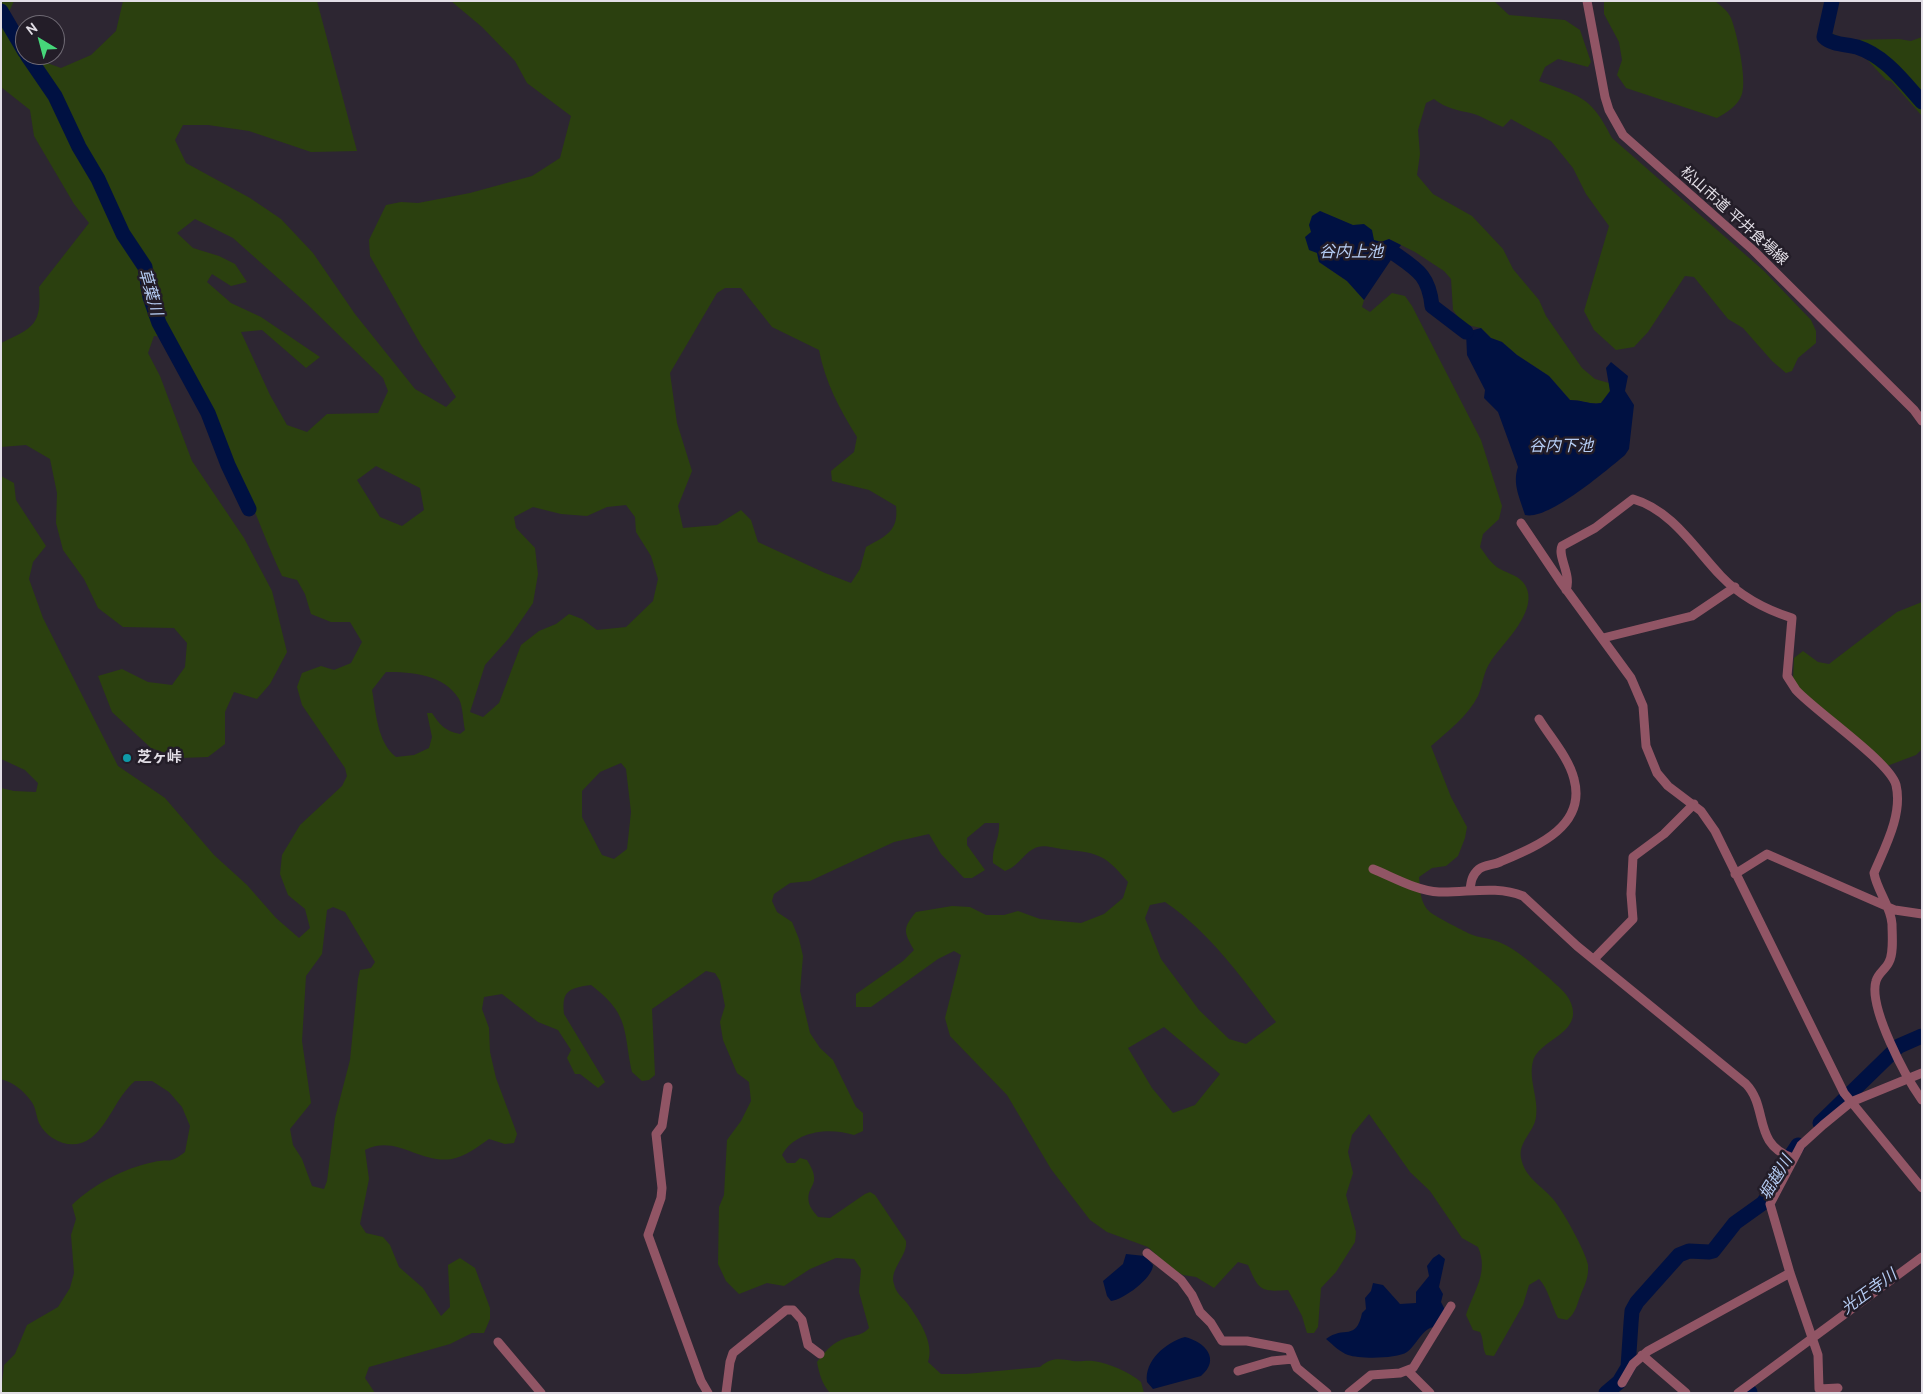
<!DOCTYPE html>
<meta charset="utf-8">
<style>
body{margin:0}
#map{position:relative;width:1923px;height:1394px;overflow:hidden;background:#2d2632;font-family:Cabin,sans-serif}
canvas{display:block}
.frame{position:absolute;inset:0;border:2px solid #e2dee6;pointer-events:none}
.north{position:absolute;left:15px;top:15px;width:50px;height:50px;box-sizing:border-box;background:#231d28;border:1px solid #6f6a74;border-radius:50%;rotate:323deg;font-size:14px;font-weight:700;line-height:20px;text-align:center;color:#e2dee6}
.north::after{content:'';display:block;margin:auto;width:18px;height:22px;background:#46d77a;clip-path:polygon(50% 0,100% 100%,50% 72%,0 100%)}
</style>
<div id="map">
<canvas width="1923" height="1394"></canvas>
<div class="frame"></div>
<div class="north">N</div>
</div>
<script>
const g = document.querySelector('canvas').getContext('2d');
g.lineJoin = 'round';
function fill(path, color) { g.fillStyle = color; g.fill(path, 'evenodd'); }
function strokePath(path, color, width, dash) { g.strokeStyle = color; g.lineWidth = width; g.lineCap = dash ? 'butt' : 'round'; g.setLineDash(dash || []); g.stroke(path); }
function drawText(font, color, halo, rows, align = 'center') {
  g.font = font + ' Cabin,"Noto Sans JP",sans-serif'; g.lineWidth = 5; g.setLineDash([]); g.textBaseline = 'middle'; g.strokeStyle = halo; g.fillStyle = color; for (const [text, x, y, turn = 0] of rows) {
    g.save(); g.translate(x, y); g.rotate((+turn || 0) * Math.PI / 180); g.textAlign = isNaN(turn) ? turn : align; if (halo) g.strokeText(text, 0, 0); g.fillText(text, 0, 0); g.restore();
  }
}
fill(new Path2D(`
 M1,1H14L7,16L25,48V55L61,68L91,55L116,31L123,1H317L357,151L311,152L249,131L208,125H183L175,140L186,163L250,198L281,219L313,253L355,314L415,389L446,407L456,397L421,345L370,256L369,240L386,205L401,202L418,203L470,193L532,176L560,158L571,116L527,83L515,61L482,27L451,1H1494L1509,15L1565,20L1580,30L1591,62L1588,67L1558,59L1545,67L1539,81C1581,97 1591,96 1612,138L1764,271L1811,320L1816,331V343L1798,358L1792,371L1786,373L1772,361L1743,328L1728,319L1694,277L1685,276L1648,332L1634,347L1616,350L1594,330L1584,311L1609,226L1586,194L1573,168L1551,141L1511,119L1503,127C1494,124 1479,115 1474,114C1459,110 1446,109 1434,99L1426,103L1418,130L1420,154L1417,175L1433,194L1472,216L1503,249L1513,269L1539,300L1546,316L1582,368L1595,379L1609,383L1610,391L1601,403C1591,405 1582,400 1570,400L1549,376L1517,355L1502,342L1491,338L1481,328L1463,324L1453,310L1451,279L1444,271L1415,252L1389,239L1381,242L1374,240L1354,226L1320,211L1317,253L1319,262L1347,281L1364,300L1362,307L1370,312L1392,293L1405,296L1412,306L1481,440L1502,506L1499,519L1483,534L1480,547C1486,555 1491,564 1500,569C1509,574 1520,576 1525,585C1540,610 1503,643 1491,661C1483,672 1483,685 1478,696C1468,716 1447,732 1431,746L1451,797L1467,827L1465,838L1458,856L1446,866L1432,868L1419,877C1420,889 1420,904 1430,912C1436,917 1462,930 1470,934C1479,938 1490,938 1499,942C1518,950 1532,964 1548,977C1555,984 1564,990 1569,999C1587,1033 1540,1038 1533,1061C1528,1080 1539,1098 1536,1117C1534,1132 1518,1142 1521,1158C1525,1178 1541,1185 1553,1199C1562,1209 1586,1252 1588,1265C1589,1276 1585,1285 1581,1294C1577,1304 1576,1313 1567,1320L1558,1318C1551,1305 1548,1288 1539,1279L1529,1285L1523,1305L1494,1356L1486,1355C1482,1347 1484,1340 1480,1332L1473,1330L1466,1315C1474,1290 1489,1273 1478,1247L1462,1238L1430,1191L1410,1172L1369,1114L1352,1135L1348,1152L1353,1173L1346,1195L1356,1232L1355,1242L1336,1272L1321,1288L1318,1327L1314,1333H1307L1302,1316L1288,1290C1261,1292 1259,1291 1248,1265L1238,1262L1214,1288L1196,1277L1183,1275L1169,1267L1148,1247L1107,1232L1090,1220L1051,1169L1007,1095L950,1036L945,1018L961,955L954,951L938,959L871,1007H856V994L903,961L914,950C903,931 903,928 916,912L952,906L970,907L986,915H1004L1018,911L1040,919L1081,923L1104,914L1123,898L1128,882C1104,853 1097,853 1061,849C1055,848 1044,845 1038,847C1024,851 1021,865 1005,871L993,863C992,845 1000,840 999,823H985L967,838V845L985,870L972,878H964L941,854L929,834L894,842L810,881L790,883L774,894L772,901L777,912L792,922L799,939L803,956L800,991L810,1033L820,1048L833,1060L856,1107L863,1113V1131L854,1135C829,1127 795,1131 782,1155L787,1163H795L800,1158L807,1160C824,1187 805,1184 809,1203C810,1208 815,1213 818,1217L830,1218L865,1194L870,1192L875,1195L906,1241C908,1256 889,1269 894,1284C896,1293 902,1297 907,1303C918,1318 935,1343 928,1362L941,1374H966L1040,1367C1052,1357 1060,1359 1073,1361C1080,1362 1087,1360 1093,1361C1109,1363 1129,1372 1141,1382L1144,1393H830C822,1384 819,1373 817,1362C824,1353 830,1345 841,1340C851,1335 861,1337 869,1328L859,1292L861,1269L854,1259L836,1258L810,1269L784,1286L767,1283L739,1294L726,1281L718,1264L719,1207L724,1195L727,1140L741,1121L751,1101L749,1082L737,1073L723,1040L720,1022L725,1006L720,981L715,973L706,971L652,1009L655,1075L649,1080L642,1081L632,1072C623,1029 630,1015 591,985C570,988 561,990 564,1014L605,1082L598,1088L580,1074H575L567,1058L571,1050L558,1030L538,1022L502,994L484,997L482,1009L489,1028L490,1052L496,1078L517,1134L514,1143L505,1144L489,1139C479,1146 464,1157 452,1159C419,1164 396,1134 365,1150L369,1179L360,1224L366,1233L383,1237L390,1245L399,1267L423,1288L441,1316L450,1307L448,1265L460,1258L475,1268L490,1308V1319L484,1333H472L450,1344L369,1367L365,1378L375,1393H1L4,1365L15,1354L27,1325L58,1307L70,1288L74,1273L71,1235L76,1219L72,1205C94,1184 124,1168 154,1162C171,1158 168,1165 185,1152L190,1126L182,1107L169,1092L152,1081H135C116,1097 110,1123 91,1138C73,1152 48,1141 39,1123C36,1116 36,1107 31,1101C23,1090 14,1083 1,1079V788L14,791L36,792L38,783L25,770L1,759V476L14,483L16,500L46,546L33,562L29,579L43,618L118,766L165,798L214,855L247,885L276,918L299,938L310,928L305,909L288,895L280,874L282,855L300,825L342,786L347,776L345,768L302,705L297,687L302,673L321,666L334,670L351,663L362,642L350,622H331L311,614L305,594L297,580L282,576C268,547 258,517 244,487C222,437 198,387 173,338L154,336L148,353L160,376L192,461L244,538L272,591L287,652L270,684L257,699L234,692L225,712V744L208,757L180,758L151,748L112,712L98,676L122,669L148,682L172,685L185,667L187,643L174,628L123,627L98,608L84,579L63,550L56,523L57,493L50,459L26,445L1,447V343C33,328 42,325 39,287L89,223L74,204L34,136L30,110L1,87ZM195,219L233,238L307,304L383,378L388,391L378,413L327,414L307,432L287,425L270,395L241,332L262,330L306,368L320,357L261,317L231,303L207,282L212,274L231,286L247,282L235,264L219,256L193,248L177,233ZM725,288H741L772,327L819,350C825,382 840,410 857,437L854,452L831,471L832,481L869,490L896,506C899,531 886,536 866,547L860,569L851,583L825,573L758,542L751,520L741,510L717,525L683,528L678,506L692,471L677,423L670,373L717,293ZM376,466L420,488L424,510L402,526L380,517L357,480ZM626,505L635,517L636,532L651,556L658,579L653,601L626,627L597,630L582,619L569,614L556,624L539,631L521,645L499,703L483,717L470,712L485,665L509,638L533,603L538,574L535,548L516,528L514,517L533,507L561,514L587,516L607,507ZM386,672C412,672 444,674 459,699C463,707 463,721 465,730L460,734C445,731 440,725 432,713H427L432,737L429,748L414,755L396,757C377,742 376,712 372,690ZM621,763L626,769L631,812L627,849L614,859L602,855L582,817V791L600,772ZM1165,902C1211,933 1242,979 1276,1022L1246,1044L1229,1039L1199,1010L1161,959L1145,918L1150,905ZM333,907L345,912L375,962L371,968L360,970L358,979L350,1060L335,1118L327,1181L324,1189L312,1186L302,1159L293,1145L290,1129L311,1103L302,1041L306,976L322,954L327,910ZM1164,1027L1220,1074L1195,1105L1173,1113L1152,1088L1128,1048Z
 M1604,1H1715C1721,6 1728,11 1731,18C1737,33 1747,79 1742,94C1738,106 1727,112 1717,118L1626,88L1617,75L1622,60L1619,42L1604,14Z
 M1825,33H1831L1848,40L1899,39L1911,41L1922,37V116L1891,81L1886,80L1864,56L1823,41Z
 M1922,602V749L1916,755L1887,766L1809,700L1793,680L1794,658L1803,651L1818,662L1829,664L1897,612Z`), '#2b400f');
fill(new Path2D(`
 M1320,211L1353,225L1364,224L1372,230L1374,240L1381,242L1389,239L1401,245L1364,300L1347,281L1319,262L1317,253L1309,250L1305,237L1311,232L1309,225L1312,216Z
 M1481,328L1491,338L1502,342L1517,355L1549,376L1570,400C1582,400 1591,405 1601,403L1610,391L1606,368L1611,362L1628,376L1625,391L1634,405L1629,449L1625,455C1607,470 1548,521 1525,515C1520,498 1512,484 1518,467L1498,412L1484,398L1485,390L1467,355L1466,332Z
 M1126,1254L1145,1256L1153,1265C1153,1278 1123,1300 1111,1301L1107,1296L1103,1281L1123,1264Z
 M1439,1254L1445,1259L1439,1287L1443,1294L1441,1302L1445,1310L1435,1327C1423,1327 1416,1346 1407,1352C1397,1359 1359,1359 1348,1355C1340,1352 1333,1345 1326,1339C1344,1325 1356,1342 1362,1313L1366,1309L1365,1298L1371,1291L1373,1283L1383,1285L1400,1304L1416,1303V1292L1429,1276L1427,1266L1433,1258Z
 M1185,1337C1205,1342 1221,1359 1201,1376L1153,1389L1147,1382C1144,1361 1166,1342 1185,1337Z`), '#001142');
strokePath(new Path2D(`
 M1832,1L1824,37C1832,45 1846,44 1857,47C1885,56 1903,81 1922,102
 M1,11L25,52
 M27,55L55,96L79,147L98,179L123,234L145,267L150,297L159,323L208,413L228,465L249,509
 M1395,254C1418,270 1429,276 1432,306L1466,332
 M1820,1123L1899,1046L1922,1036
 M1750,1392V1393
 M1606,1393L1619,1382L1628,1367L1631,1323L1632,1311L1637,1302L1679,1255L1689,1251L1709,1252L1713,1251L1735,1223L1763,1203L1774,1189L1788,1160L1798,1145`), '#001142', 15);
strokePath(new Path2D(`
 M1587,1L1605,97L1609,110L1623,135L1753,250L1914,410L1922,421
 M1521,523L1560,581L1631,678L1643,706L1646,746L1657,773L1668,786L1701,811L1715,831L1844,1093L1922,1188
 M1566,590C1572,575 1557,556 1562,546L1595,528L1633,499C1672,510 1695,549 1721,576C1741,597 1764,609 1792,618L1787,676L1796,690C1815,711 1890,762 1896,785C1903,814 1885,847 1874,873C1877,891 1891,906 1892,924C1892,934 1894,953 1889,962C1886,969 1878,973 1876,981C1868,1007 1906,1078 1922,1100
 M1603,638L1692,616L1735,587
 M1373,869C1393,877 1417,891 1439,892C1467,893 1496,885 1523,896L1577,946L1746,1084C1769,1108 1752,1144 1793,1158
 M1735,874L1767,854L1895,910L1922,914
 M1470,890C1471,881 1472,875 1479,869C1485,865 1493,865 1500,862C1535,847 1587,827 1574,779C1569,758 1550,737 1539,719
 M1594,959L1633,919L1631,894L1633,857L1664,834L1694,804
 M668,1087L662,1126L656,1134L662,1188L661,1198L648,1235L701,1381L708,1393
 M1147,1253L1181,1280L1192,1295L1200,1312L1211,1323L1222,1341H1247L1289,1349L1297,1368L1327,1393
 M498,1342L541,1393
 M1642,1355L1686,1393
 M1238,1371L1272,1361L1293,1359
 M1408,1371L1430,1393
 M1622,1383L1633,1364L1648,1351L1790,1273
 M1838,1388L1819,1389L1818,1355L1790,1273L1770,1204L1801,1145L1823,1125L1851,1102L1922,1073
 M726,1393L730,1362L733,1353L786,1310H793L802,1320L808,1345L820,1354
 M1349,1393L1371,1375L1400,1373L1413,1368L1451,1306
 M1738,1393L1922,1257`), '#915565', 9);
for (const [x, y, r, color] of [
 [127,758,5,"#0f9aa8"]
]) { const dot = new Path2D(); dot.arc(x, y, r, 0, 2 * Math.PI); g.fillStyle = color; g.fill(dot); strokePath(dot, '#231d28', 2); }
drawText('15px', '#e2dee6', '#231d28', [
 ["松山市道 平井食場線",1734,216,42]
]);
drawText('bold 15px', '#e2dee6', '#231d28', [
 ["芝ヶ峠",137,758]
], 'left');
drawText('italic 16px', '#b5ccf3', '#231d28', [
 ["谷内上池",1351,252],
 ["草葉川",150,292,74],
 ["谷内下池",1561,446],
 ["堀越川",1776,1178,-59],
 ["光正寺川",1869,1292,-36]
]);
</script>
